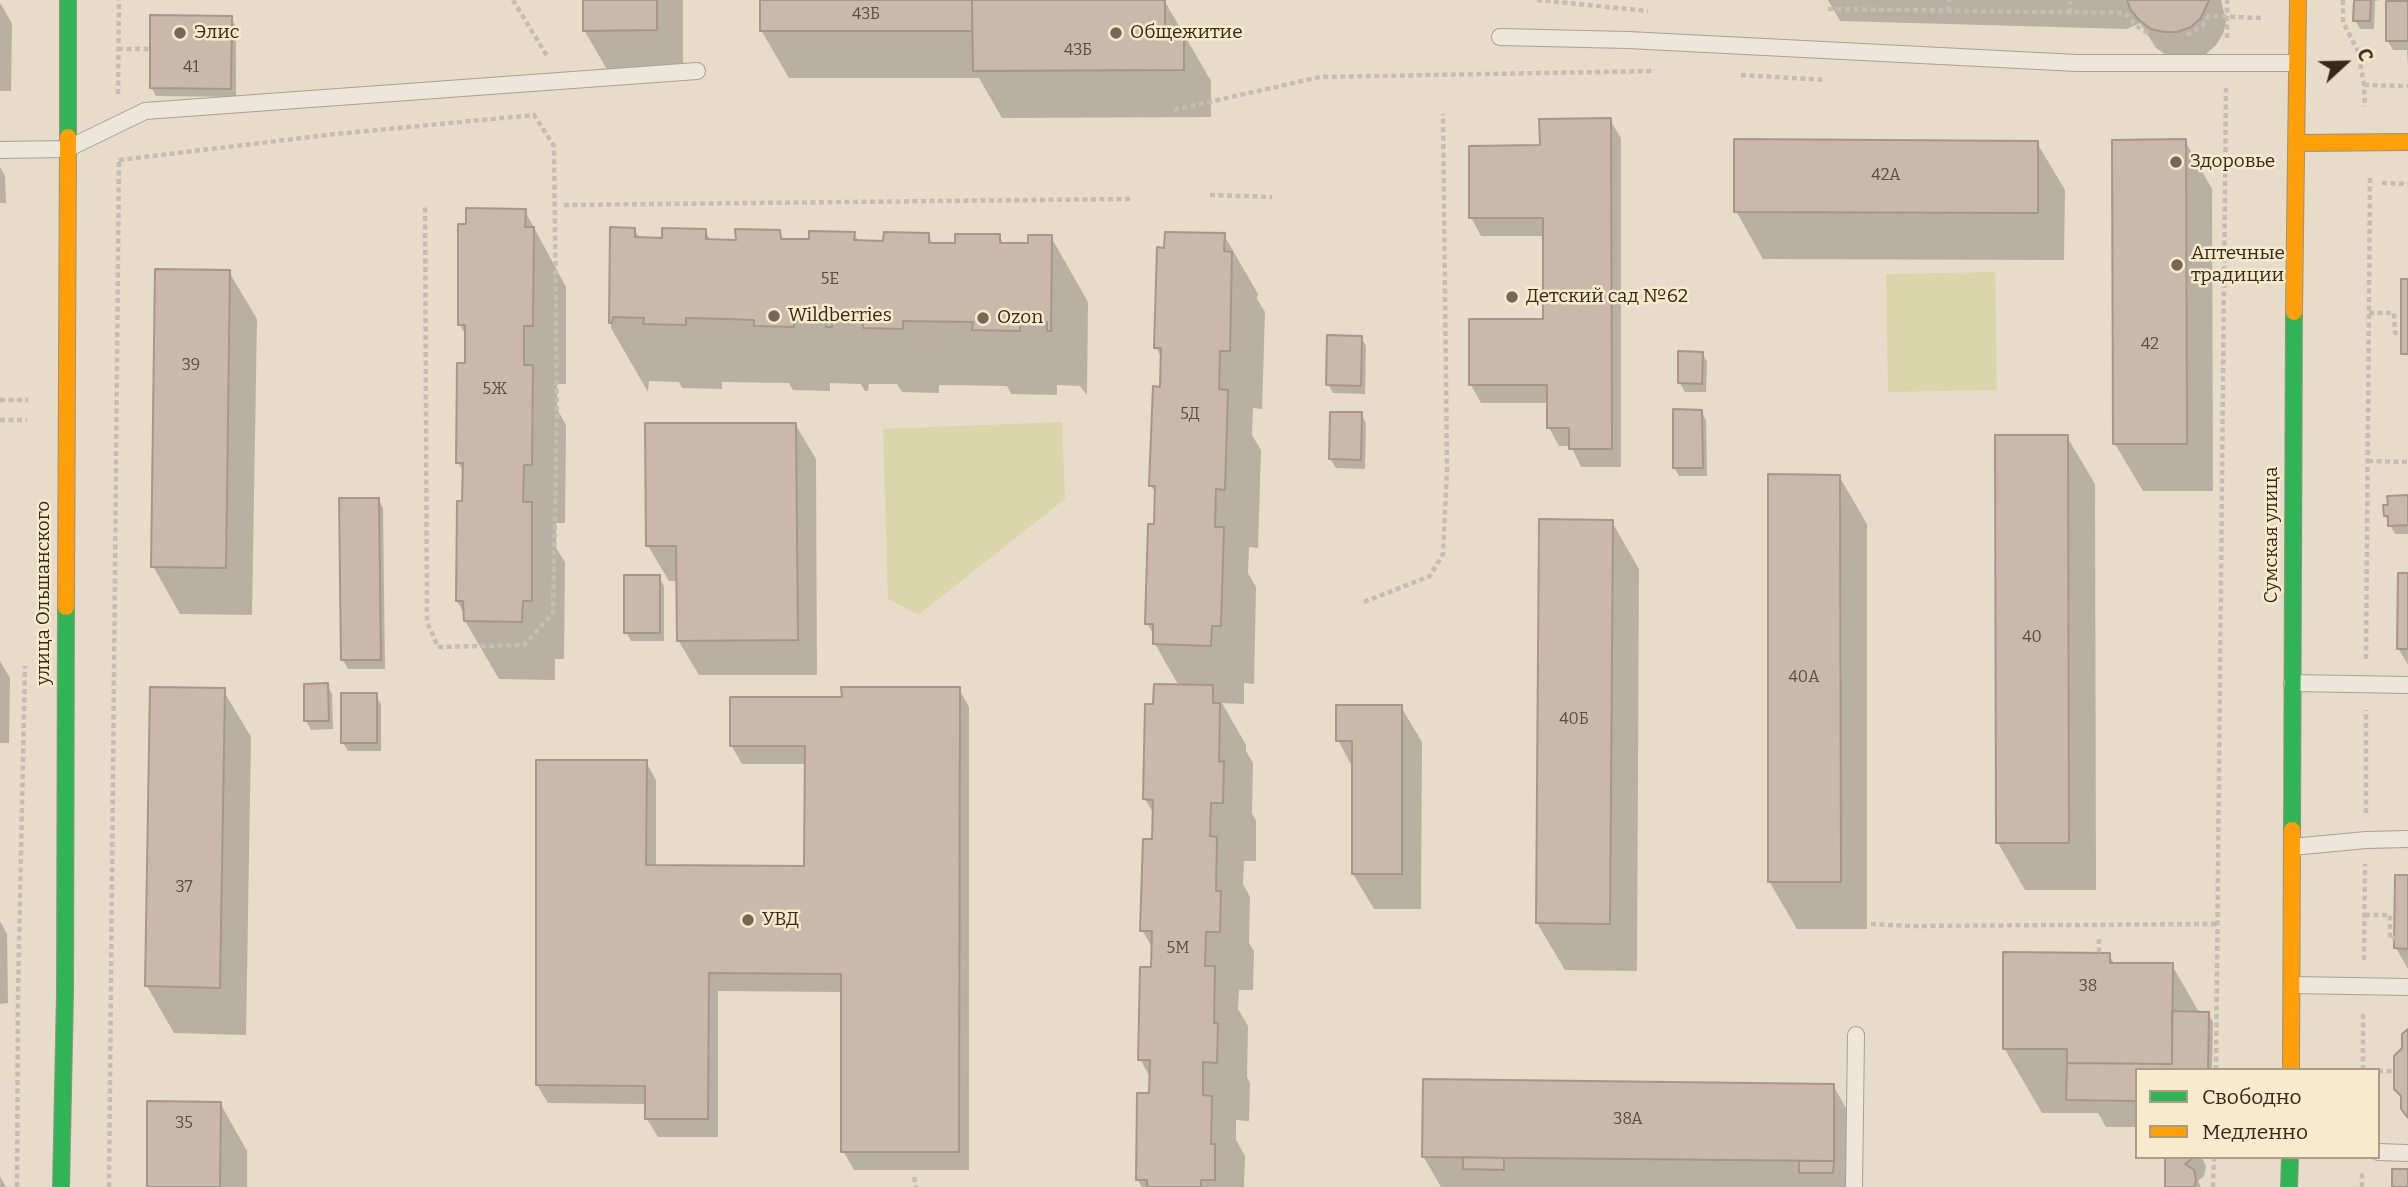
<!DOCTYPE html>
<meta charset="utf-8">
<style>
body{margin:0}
#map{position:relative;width:2408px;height:1187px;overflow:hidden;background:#e6dcc9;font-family:Bitter,serif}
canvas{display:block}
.legend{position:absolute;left:2135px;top:1068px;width:245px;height:91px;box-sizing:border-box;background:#f8eacd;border:2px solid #ac9c86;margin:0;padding:9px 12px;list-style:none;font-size:21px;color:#39281b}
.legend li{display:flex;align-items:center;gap:14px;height:35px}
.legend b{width:35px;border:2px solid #ac9c86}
.north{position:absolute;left:2310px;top:28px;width:70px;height:70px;-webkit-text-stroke:5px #f8eacd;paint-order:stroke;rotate:68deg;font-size:19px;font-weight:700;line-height:28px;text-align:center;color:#39281b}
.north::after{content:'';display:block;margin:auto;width:24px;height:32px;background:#39281b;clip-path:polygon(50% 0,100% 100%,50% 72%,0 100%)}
</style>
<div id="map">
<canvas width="2408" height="1187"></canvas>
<ul class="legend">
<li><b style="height:9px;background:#30b455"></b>Свободно</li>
<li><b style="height:9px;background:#ff9f0a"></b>Медленно</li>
</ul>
<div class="north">С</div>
</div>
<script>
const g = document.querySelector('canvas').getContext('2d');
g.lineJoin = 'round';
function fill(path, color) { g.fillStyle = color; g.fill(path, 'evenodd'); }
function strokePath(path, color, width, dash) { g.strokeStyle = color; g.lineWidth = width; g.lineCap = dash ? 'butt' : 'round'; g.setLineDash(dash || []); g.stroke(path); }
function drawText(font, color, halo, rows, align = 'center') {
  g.font = font + ' Bitter,serif'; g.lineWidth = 5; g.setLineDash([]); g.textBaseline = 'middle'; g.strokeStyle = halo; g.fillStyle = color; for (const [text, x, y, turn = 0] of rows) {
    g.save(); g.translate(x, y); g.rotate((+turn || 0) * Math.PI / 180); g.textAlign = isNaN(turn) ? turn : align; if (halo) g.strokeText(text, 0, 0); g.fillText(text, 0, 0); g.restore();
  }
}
fill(new Path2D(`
 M1995,272L1997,390L1888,392L1886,274Z
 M1062,422L1065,499L918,615L888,599L883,429Z`), '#d8d6aa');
fill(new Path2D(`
 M584,0H683V77L612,78L584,30Z
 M761,0H1164L1211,81V117L1002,118L979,78H789L761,30Z
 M1828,0H2221L2226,21L2223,34L2216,45L2206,54L2194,58L2168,56L2156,48L2140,23L2127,29L1840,21Z
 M2356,0H2380L2375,1L2374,29H2360L2355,20Z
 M0,3L12,23L11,91H0Z
 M2408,3V67L2407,50H2393L2388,41Z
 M231,18L236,26V97L156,96L151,87Z
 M1610,120L1621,138V467H1581L1571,446H1559L1549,428L1548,403H1481L1471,385L1545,321V236H1481L1471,217L1542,147Z
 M2185,141L2212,189L2213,491H2143L2115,444Z
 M2037,143L2065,190L2064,260L1763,259L1736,211Z
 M0,167L5,176L6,203H0Z
 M525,211L566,287V384H557V409L566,425L565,523H556V548L565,562L564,659H555V680L499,679L465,621V615L457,601L465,474L458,463L467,337L460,325Z
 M612,229H634L640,239H663L705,231L711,241L738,242L779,232L784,240L811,241L854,233L859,242L885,243L928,235L934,245H957L999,236L1004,245H1030L1051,237L1088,302L1087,395L1080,386L1057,385V395L1011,394L1007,386L939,385V393L902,392L897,384H869L868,391H865L861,384L830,383V391L793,390L789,383L722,382V389L682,388L679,382L649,381L648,392L611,328Z
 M1224,235L1258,294L1257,299L1265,312L1262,409L1253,408L1252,435L1261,450L1258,548L1249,547L1248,573L1256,587L1254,684L1244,683V704L1222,703L1246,745V751L1253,763L1252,813L1256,821V861H1244L1243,884L1250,897L1249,943L1254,951L1253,990H1239L1238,1009L1248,1026L1247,1077L1250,1083L1249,1121L1236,1120V1140L1245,1156L1244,1187H1142L1137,1179L1151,1095V1079L1140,1059L1153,968V949L1142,930L1154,840L1155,816L1145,799L1155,706L1179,686L1155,644V637L1147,623L1156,526L1157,495L1151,486L1162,389V359L1156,347Z
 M229,272L257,319L252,615L180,614L153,566Z
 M1361,337L1366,346L1365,394L1333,393L1328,384Z
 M1702,353L1707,362L1706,392H1685L1680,383Z
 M1701,411L1706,420L1707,476H1679L1674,467Z
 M1361,414L1366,423L1365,469L1336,468L1330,459Z
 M795,424L816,459L817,675H699L678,640V581H669L648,546Z
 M2067,437L2095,484L2096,890H2025L1998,843Z
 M1839,476L1867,524V929H1797L1769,881Z
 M2408,497V534H2395L2385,515Z
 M378,499L383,508L385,669H348L343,660Z
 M1612,522L1639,569L1637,971L1565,970L1537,923Z
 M2408,575V665L2398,648Z
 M659,577L664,586V641H631L626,632Z
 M0,661L10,678L9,743H0Z
 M327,685L332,694L333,729L311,730L306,721Z
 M959,689L969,707V1170H854L843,1151V992L718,991V1137H658L647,1119V1104L548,1103L537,1085L646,762L656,780V867H806V764H742L731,745L843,699Z
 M223,690L251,737L246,1035L174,1033L147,986Z
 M375,695L381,704V751H348L343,743Z
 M1401,707L1422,742L1421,909H1374L1353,874V768L1338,740Z
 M2408,876V969L2396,948Z
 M0,921L7,934L8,1003L0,1004Z
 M2109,955L2115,965H2172L2200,1014H2208L2213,1022L2212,1070H2137V1127H2106L2098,1113H2042L2004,1048Z
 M1833,1085L1860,1133V1187H1441L1423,1156Z
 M220,1103L247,1151V1187H148Z
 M2167,1157H2202L2206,1167L2204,1176L2198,1181L2201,1187H2166Z
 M0,1176L6,1187H0Z`), '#0003');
const building = new Path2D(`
 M583,0H657V30L583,31Z
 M760,0H972V31H760Z
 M972,0H1165V32H1184V70L973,71Z
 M2127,0H2209L2201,18L2191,27L2177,32H2164L2151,29L2139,20L2130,9Z
 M2354,0H2371L2370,21H2353Z
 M2386,1H2408V41H2386Z
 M150,15L232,16L231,89L150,88Z
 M1611,118L1612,449H1569V428H1547V385H1469V319H1543V218H1469V146L1540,145L1539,119Z
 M1734,139L2038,141V213L1734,212Z
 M2186,139L2187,444H2113L2112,140Z
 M466,208L526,209L525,227H534L533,326H524V365H533L532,465H524L523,502H532V601H523L522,622L464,621L463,601H456L457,501H462L463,463H456L457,363H465V325H458V224H466Z
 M610,227L635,228V237L662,238V228L706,229V239L736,240L735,229L780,230L781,239H809V231L855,232L854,240L883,241L884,232L929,233V243H955V234H1000V243H1028V235H1052L1051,331H1047V322L1020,321V331L972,330L973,322L903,321V329L863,328V320H832V327H826L827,320L794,319V327L754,326V320L727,319L686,318V325L643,324L644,318L613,317L612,323H609Z
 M1165,232L1225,233L1224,251L1232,252L1230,351H1220L1219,389L1228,390L1225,490L1216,489L1215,527H1224L1221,626H1212L1211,646L1153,644V624H1145L1148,524H1154L1155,486H1149L1153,386L1160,387L1161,348H1154L1157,247L1164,248Z
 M155,269L230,270L226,568L151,567Z
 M2401,279H2408V354H2401Z
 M1327,335L1362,336L1361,386L1326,385Z
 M1678,351L1703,352L1702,384L1678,383Z
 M1673,409L1702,410L1703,468H1673Z
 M1330,412H1362L1361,460L1329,459Z
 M645,423H796L798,640L677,641L676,546H646Z
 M1995,435H2068L2069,843H1996Z
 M1768,474L1840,475L1841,882H1768Z
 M2408,495V525L2388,526V516H2384L2383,505H2388L2387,496Z
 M339,498H379L381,660H341Z
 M1539,519L1613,520L1610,924L1536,923Z
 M2398,573H2408V649H2397Z
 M624,575H660V633H624Z
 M328,683L329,721H304V684Z
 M1154,684L1213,685V703H1220L1219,762L1224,761L1223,803H1211L1210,836L1217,837L1216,891H1221L1220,932H1206L1205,966H1215L1214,1023H1218L1217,1063L1203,1062V1095L1212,1096L1211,1144H1215V1180H1201V1187H1147V1180H1136L1137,1093H1149L1150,1060H1138L1140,967H1151L1152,931H1140L1143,839H1152L1153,800L1143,799L1145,704H1153Z
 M150,687L225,688L220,988L145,986Z
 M841,687H960L959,1152H841V974L709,973L708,1119H645V1086L536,1085V760H647L646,865L804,866L805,746H730V697H842Z
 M341,693H377V743H341Z
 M1336,705H1402V874H1352V741H1336Z
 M2395,875H2408V949L2394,948Z
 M2003,952L2110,953V963H2173L2172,1064L2067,1063V1049H2003Z
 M2172,1011L2209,1012L2208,1070H2137V1101L2066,1100L2067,1063L2172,1064Z
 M2408,1029V1118L2401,1109V1096L2394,1089V1056L2402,1048V1034Z
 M1423,1079L1834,1084V1161L1422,1157Z
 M147,1101L221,1102L220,1187H147Z
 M1463,1157L1504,1158V1170L1463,1169Z
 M2165,1157H2194L2185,1164L2194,1170L2196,1180L2194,1187H2165Z
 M1799,1161H1834L1833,1173H1799Z
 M2392,1169H2408V1187H2392Z`);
fill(building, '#cab9aa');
strokePath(building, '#a69788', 2);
const lane = new Path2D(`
 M1500,37L1628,40L2077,63H2297
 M0,150L67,149L145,111L697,71
 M2292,683L2408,685
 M2292,847L2366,840L2408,839
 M2292,985L2408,987
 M2378,1152L2408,1153
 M1854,1187L1856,1035`);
const fast = new Path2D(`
 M68,137V0
 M2292,830L2294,312
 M61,1187L65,994L66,607
 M2289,1187L2290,1157`);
const slow = new Path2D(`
 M2297,143L2408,142
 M2294,312L2298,0
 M66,607L68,137
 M2291,1070L2292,830`);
strokePath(lane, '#aaa093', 18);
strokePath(fast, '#9a9083', 18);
strokePath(slow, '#9a9083', 18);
strokePath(new Path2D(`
 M513,0L547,56
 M1537,0L1648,11
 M2343,0V22L2358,51L2364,85L2365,107
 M1828,9L2125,13L2135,25L2151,35
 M1948,11L1949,0
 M2070,13V1
 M2187,35L2202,26L2209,16L2261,18
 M2227,38V0
 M118,49H150
 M1741,75L1826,80
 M2364,85L2408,86
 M118,94L119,0
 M1174,110L1320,77L1655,71
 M119,160L335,134L534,115L554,146L557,416L553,613L524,645L438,647L427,622L425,204
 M2382,183L2408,184
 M1210,195L1272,197
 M564,205L1130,199
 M2369,313H2394L2395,333H2401
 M0,400H28
 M0,420H27
 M2368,461L2408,462
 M1364,602L1430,576L1443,554L1447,469L1443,114
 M2366,659L2370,178
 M2366,813V710
 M2365,915H2390V939L2395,938
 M1871,924L1909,926L2216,924
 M2099,939V953
 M2364,960L2365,864
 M2216,1070L2226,88
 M2363,1070V1011
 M2378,1071H2394
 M914,1177L916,1187
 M17,1187L18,994L25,666
 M109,1187L119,158
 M2213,1187L2214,1157
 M2362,1187V1172`), '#c5bdb2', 4.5, [5, 3.5]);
strokePath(lane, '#ede6db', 16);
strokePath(fast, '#30b455', 16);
strokePath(slow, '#ff9f0a', 16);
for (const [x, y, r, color] of [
 [180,33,7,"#766758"],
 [1116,33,7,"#766758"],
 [2176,162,7,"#766758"],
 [2177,265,7,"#766758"],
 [1512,297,7,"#766758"],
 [774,316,7,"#766758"],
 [983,318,7,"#766758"],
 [748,920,7,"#766758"]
]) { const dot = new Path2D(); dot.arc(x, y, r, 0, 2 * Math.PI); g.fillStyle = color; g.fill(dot); strokePath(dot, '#f8eacd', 2.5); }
drawText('16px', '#5d4c3f', null, [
 ["43Б",866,15],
 ["43Б",1078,51],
 ["41",191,68],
 ["42А",1886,176],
 ["5Е",830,280],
 ["42",2150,345],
 ["39",191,366],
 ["5Ж",495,390],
 ["5Д",1190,415],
 ["40",2032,638],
 ["40А",1804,678],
 ["40Б",1574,720],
 ["37",184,888],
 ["5М",1178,949],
 ["38",2088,987],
 ["38А",1628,1120],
 ["35",184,1124]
]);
drawText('19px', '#39281b', '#f8eacd', [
 ["Элис",194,33],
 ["Общежитие",1130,33],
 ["Здоровье",2190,162],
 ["Аптечные",2191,254],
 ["традиции",2191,276],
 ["Детский сад №62",1526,297],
 ["Wildberries",788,316],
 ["Ozon",997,318],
 ["УВД",762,920]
], 'left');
drawText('19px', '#39281b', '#f8eacd', [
 ["Сумская улица",2272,535,-90],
 ["улица Ольшанского",44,593,-90]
]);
</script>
